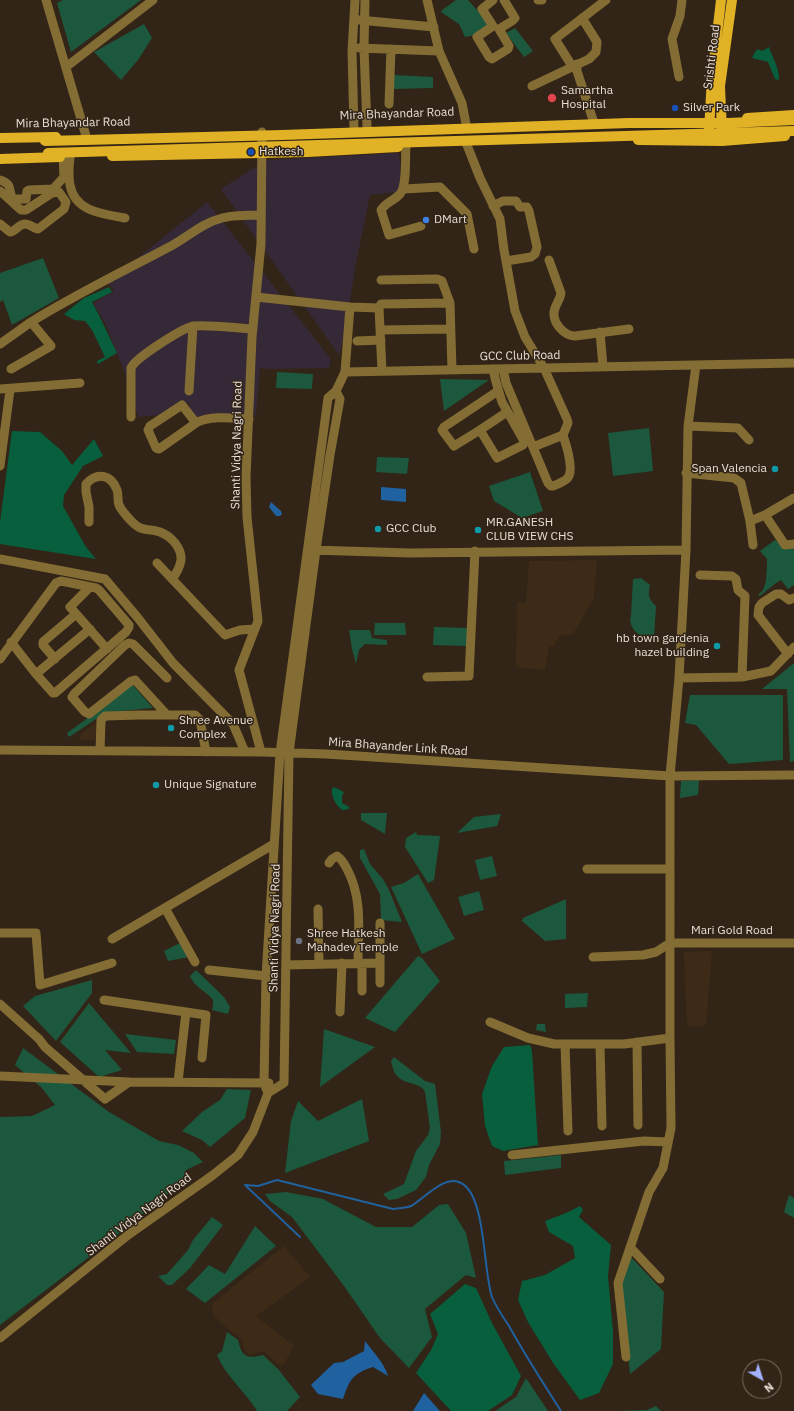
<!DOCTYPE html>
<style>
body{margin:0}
#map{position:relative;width:794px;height:1411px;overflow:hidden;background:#322416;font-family:"IBM Plex Sans",sans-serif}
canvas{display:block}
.north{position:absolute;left:742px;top:1359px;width:40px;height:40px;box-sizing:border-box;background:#322416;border:1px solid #7b6e62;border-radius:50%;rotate:141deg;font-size:11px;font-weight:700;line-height:16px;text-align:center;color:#e8ded5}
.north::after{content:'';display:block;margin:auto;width:14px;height:18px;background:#a2b2fd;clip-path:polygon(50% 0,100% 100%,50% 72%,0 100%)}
</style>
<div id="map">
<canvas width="794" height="1411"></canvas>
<div class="north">N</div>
</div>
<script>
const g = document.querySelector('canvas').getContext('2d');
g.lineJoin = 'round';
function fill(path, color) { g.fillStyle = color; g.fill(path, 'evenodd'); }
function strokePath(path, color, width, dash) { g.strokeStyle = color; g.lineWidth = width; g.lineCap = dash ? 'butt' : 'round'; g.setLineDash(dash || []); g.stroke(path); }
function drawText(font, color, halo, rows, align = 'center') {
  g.font = font + ' "IBM Plex Sans",sans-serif'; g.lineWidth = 3; g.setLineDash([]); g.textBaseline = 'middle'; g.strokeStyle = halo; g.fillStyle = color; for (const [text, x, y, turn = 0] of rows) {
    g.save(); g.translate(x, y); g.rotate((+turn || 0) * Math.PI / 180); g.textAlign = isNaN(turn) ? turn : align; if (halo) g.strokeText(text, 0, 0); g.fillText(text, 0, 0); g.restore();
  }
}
fill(new Path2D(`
 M399,153L402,188L400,192L370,195L356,263L344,338L339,355L221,189L266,160Z
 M207,202L331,359L329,368L267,369L260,368L256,415L190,417L189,402L163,415L138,417L123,368L105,323L93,303L114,291L108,282Z`), '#362937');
fill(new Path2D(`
 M597,560L594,598L573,634L559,636L554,646L549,647L545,670L516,667L517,602L526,603L529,561Z
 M95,723L97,728L95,740H79L80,735Z
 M712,951L706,1024L700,1027L687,1026L684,952Z
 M284,1246L310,1277L256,1316L294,1346L284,1364L279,1365L264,1351L249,1355L244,1349L241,1338L228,1329L213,1315L212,1304L239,1282Z`), '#3e2b17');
fill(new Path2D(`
 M63,0H141L71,52L57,3Z
 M456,0H468L478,11L489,26L476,35L465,37L459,24L441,12L442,10Z
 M144,24L152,38L138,60L121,80L94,52Z
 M515,28L533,51L524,57L506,33Z
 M394,75L433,77V88L394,89Z
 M43,258L59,298L12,325L3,300L0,302V273Z
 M277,372L313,374L312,389L276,388Z
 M440,379L489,380L444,411Z
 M649,428L653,471L613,476L608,433Z
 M377,457L409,458L407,474L376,472Z
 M530,472L543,511L522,518L494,501L489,486Z
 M775,540L784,548L794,546V585L788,589L781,580L776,583L760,596L758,595L763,590L766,581L767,565V559L760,551Z
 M641,578L650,585C648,594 648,599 656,606L654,639C641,640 627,628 631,615L633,579Z
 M375,623H405L406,635H374Z
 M434,627L468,628L467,646L433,645Z
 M349,630H370L372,638L387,640V645L365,644L359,650L356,664L352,649Z
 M794,663V761L790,762L787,689H762Z
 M131,683L153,708L110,712L96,719L69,737L67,733L103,707Z
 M690,695H783V760L729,764L696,725L685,723Z
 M699,780L698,795L680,798L681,781Z
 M361,813H387L385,834L361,820Z
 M501,814L497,826L457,833L474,817Z
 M416,832L417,835L440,836L434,880L428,883L405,847L406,838Z
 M364,849L370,864L383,879L389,890L402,922L381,920L380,894L360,858V850Z
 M492,856L497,876L480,880L475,860Z
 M418,874L455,939L422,954L391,887L404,883Z
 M479,891L484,910L464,916L458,897Z
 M566,899V939L545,941L522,921L523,918Z
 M182,942L189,957L168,961L164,951Z
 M418,956L422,958L440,981L395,1032L365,1018Z
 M196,970L224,997L230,1007L228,1014L212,1010L213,1005V1000C206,991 194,987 190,976Z
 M92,980V993L56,1041L23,1006L35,996Z
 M588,993L587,1007L565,1008V994Z
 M89,1003L131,1053L105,1050L122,1070L99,1077L60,1042Z
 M537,1024H545L546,1032L536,1030Z
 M324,1029L375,1047L320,1087Z
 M125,1034L176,1040L174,1054L137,1052Z
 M23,1048L109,1112L159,1141L178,1145L194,1153L203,1162L186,1170L181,1183L97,1251L0,1325V1117L32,1116L55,1105L41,1087L15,1065Z
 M394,1057L425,1081L435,1084L441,1132L440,1144L429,1165L426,1177L416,1190L397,1199L389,1200L383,1194L404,1184L416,1151L428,1135L430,1128L425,1092C421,1082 405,1085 397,1076C394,1073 392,1066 391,1061Z
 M227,1089L251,1090L245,1118L210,1147L202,1140L182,1131L202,1112L220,1100Z
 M362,1099L369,1141L285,1173L291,1121L298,1101L318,1121Z
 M561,1155V1168L505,1175L504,1161Z
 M286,1192L323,1199L376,1227H412L439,1205L448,1204L466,1233L476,1278L466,1275L425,1309L432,1337L409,1368L380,1338L344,1286L292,1217L270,1201L265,1194Z
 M789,1195L794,1198V1218L784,1212Z
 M212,1217L223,1225L190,1268L172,1285H167L158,1276L167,1274L188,1250L193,1240Z
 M255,1226L276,1246L205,1303L186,1289L209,1265L225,1274Z
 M631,1257L664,1292L661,1349L630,1374L621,1286Z
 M227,1332L238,1340C242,1357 246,1359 263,1355L278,1369L300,1397L287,1411H257C245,1391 226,1377 217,1355L222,1351Z
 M526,1378L548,1411H495L516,1397Z
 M656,1406L661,1411H616L647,1410Z`), '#1c583d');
fill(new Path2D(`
 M769,47C773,59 779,67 779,80L775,79L768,62L752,58L755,52L758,49L762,51Z
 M109,287L112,292L92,302L99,315L117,353L98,364L97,361L105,357L92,330L85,321L74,320L64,314L84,298Z
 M12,431L40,432L62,451L72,465L94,439L103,456L83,466L64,495L63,506L86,547L96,559L0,544V522Z
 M334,787L344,792L342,796V803L349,807V809L342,810C336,805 331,797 332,789Z
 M530,1045L532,1051L538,1145L503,1151L492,1146L485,1126L482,1094L492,1066L504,1047Z
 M580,1206L583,1210L579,1217L611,1245L608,1276L613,1331V1364L599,1393L580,1400L553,1363L528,1322L518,1300L522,1281L545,1275L575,1258L573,1246L549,1232L545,1221L566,1213Z
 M465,1284L476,1288L492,1323L521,1376L512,1395L488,1411H451L416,1373L431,1350L438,1334L430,1314Z`), '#075f3d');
fill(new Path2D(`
 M381,487L406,489V502L381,500Z
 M271,502L281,511L282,514L280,516H276L269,507Z
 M365,1341C373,1352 384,1362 388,1376L373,1367C352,1374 350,1379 343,1399L318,1394L311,1385L314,1382L334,1363L343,1362L364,1351Z
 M424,1393L440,1411H413Z`), '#20619f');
strokePath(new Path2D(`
 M300,1237L245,1185L258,1186L277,1180L393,1209C398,1208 406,1208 411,1206C424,1199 444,1174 461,1183C486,1195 483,1271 492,1297C496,1307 503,1317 509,1326C525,1355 543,1383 561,1411`), '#20619f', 2);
strokePath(new Path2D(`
 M46,0L86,136
 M365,0L364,48L367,127
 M427,0L439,51L462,103L466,124
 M493,0L482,9L493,26L477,37L489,57L492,59L508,49L509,46L499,29L512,21L515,18L504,0
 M538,0H542
 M359,20L434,27
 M359,48L439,51
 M577,64V71L593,120
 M572,66L555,39L606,0
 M66,67L153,0
 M679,77L672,39L680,16L682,0
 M532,86L589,59L596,52L597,42L582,18
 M389,104L391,49
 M354,129L352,51L355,0
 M467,145L480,178L500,219L504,250L515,311L525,337L544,368L567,419L568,423L563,435C566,444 573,467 569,476C567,481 558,484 553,486H551L548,483L506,383L503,369
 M406,147C405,157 407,187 400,194C394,201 387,201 381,210L389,235L421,226
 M70,157C69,166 68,176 70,185C75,212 103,214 125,218
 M0,180C14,185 7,189 13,199H26L27,191L29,190L53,189L64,177L63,157
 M404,189L440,187L467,214L474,249
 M0,191L21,210H26L52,193L59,192L66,202L64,209L38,229C33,228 30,224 25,224C19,224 16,231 10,232L0,224
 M493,206L503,201H516L520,207H527L529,211L537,247L535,254L531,257L506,261
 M549,260L561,293C560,300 555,305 554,312C553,323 564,336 575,336L629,329
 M381,280L437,279L442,281L450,303L452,370
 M256,297L350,307L345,372L336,391L328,398L280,753L266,976L264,1083L268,1093L284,1083L289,753L316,550L330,455L340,399L336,391
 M350,307L379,308
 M380,330L450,329
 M600,332L603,367
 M357,341L381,340
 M0,344L31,322
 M11,369L51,346L31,322C76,294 124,271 171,246C188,237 202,223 222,218C234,215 248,215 261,215
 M493,369L496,382L502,402L524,441L523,445L497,458L480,430L507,412
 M382,371L379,308L381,304L450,303
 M345,372L794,363
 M0,389L80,383
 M189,391L193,326
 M131,417V368C135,358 184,327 194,326C213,325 234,328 253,329
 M196,423L182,405L150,426L148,430L156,448L158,449H159L196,423C209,415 234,418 249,419
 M688,426L738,428L749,440
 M480,430L454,446L442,430L444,427L498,391
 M533,447L563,435
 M0,466L10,390
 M686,473L734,478L741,483L750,521L765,515L794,498
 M765,515L785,545L794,544
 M750,521L753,545
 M89,522V507L86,492V484C97,472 111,474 117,490C119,495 117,500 119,505C121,510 132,523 137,526C143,531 153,529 160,532C171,536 182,548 181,560C180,566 176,574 172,579
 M311,550L410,553L686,550
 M0,559L105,579L138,618L173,663L233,724L245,752
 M157,563L225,635L240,630L255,629
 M700,575L732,576L736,579L738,590L745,596L742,677
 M90,587L70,607L107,649
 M11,642L36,674L90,629
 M788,654L758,615L759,607L762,603L776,594H781L789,600L794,598
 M0,659L56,583L61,581L96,588L99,590L129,625V627L126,632L55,693H53L36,674
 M55,659L43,645V642L76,614
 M427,677L469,676L475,551
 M679,678L742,677L771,671L794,647
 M167,715L135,680L131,681L89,714L85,712L72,697L74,694L125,645L129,643L133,644L167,678
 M0,750L261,752L326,754L670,776L794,775
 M100,751L101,720L105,716L140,715H195L200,720L206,752
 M261,752L239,670L258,621L247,517L246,477L252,337L261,244L262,132
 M329,863L332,859L337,856C343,860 345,865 348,871C363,900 358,932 358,964
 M587,869H670
 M165,908L195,962
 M318,909L319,964
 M0,933H36L40,985L112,963
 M112,939L274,844
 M593,957L643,955L656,952L670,943H794
 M286,965L380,963
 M209,970L266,976
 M380,983V923
 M362,991V964
 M104,1000L186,1012L178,1082
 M0,1004L39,1039L45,1047L105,1099L129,1082
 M186,1012L206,1015L202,1058
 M340,1012L342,963
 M490,1022L528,1038L554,1044H624L670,1038
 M637,1042L638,1125
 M565,1044L568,1131
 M600,1044L602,1126
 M0,1076L129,1082L269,1083
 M512,1155L644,1141L668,1142
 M630,1247L660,1279
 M0,1338L128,1235L213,1175L238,1155L253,1132L268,1093
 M626,1357L618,1283L649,1192L663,1168L671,1128L670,1038V776L679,678L686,550L688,426L696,365`), '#836d34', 9);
strokePath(new Path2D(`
 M747,118L794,115
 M709,131L712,77L721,0
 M722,131L720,86L732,0
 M0,138L56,137
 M638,140L722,141L785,136
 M112,156L308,152L398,147
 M0,159L60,157`), '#e1b225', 10);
strokePath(new Path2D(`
 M45,141L282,135L629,123H728L794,120
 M48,153L794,131`), '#e1b225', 10);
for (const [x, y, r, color] of [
 [552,98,5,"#e0444e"],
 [675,108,4,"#1a4fb4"],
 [251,152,4,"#1a4fb4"],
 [426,220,4,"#3f7fe0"],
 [775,469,4,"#0f9aa8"],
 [378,529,4,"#0f9aa8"],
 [478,530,4,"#0f9aa8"],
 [717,646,4,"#0f9aa8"],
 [171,728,4,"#0f9aa8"],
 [156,785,4,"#0f9aa8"],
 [299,941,4,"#6b7280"]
]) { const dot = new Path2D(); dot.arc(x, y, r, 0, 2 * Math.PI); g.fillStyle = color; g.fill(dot); strokePath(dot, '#322416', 1.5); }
drawText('12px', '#e8ded5', '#322416', [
 ["Srishti Road",712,57,-83],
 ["Mira Bhayandar Road",397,114,-2],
 ["Mira Bhayandar Road",73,123,-1],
 ["GCC Club Road",520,356,-1],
 ["Shanti Vidya Nagri Road",237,445,-89],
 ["Mira Bhayander Link Road",398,747,4],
 ["Shanti Vidya Nagri Road",275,928,-89],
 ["Mari Gold Road",732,931],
 ["Shanti Vidya Nagri Road",139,1215,-37]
]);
drawText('12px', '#e8ded5', '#322416', [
 ["Samartha",561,91],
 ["Hospital",561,105],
 ["Silver Park",683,108],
 ["Hatkesh",259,152],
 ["DMart",434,220],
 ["Span Valencia",767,469,"right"],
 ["MR.GANESH",486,523],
 ["CLUB VIEW CHS",486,537],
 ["GCC Club",386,529],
 ["hb town gardenia",709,639,"right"],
 ["hazel building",709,653,"right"],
 ["Shree Avenue",179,721],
 ["Complex",179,735],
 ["Unique Signature",164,785],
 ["Shree Hatkesh",307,934],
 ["Mahadev Temple",307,948]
], 'left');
</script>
